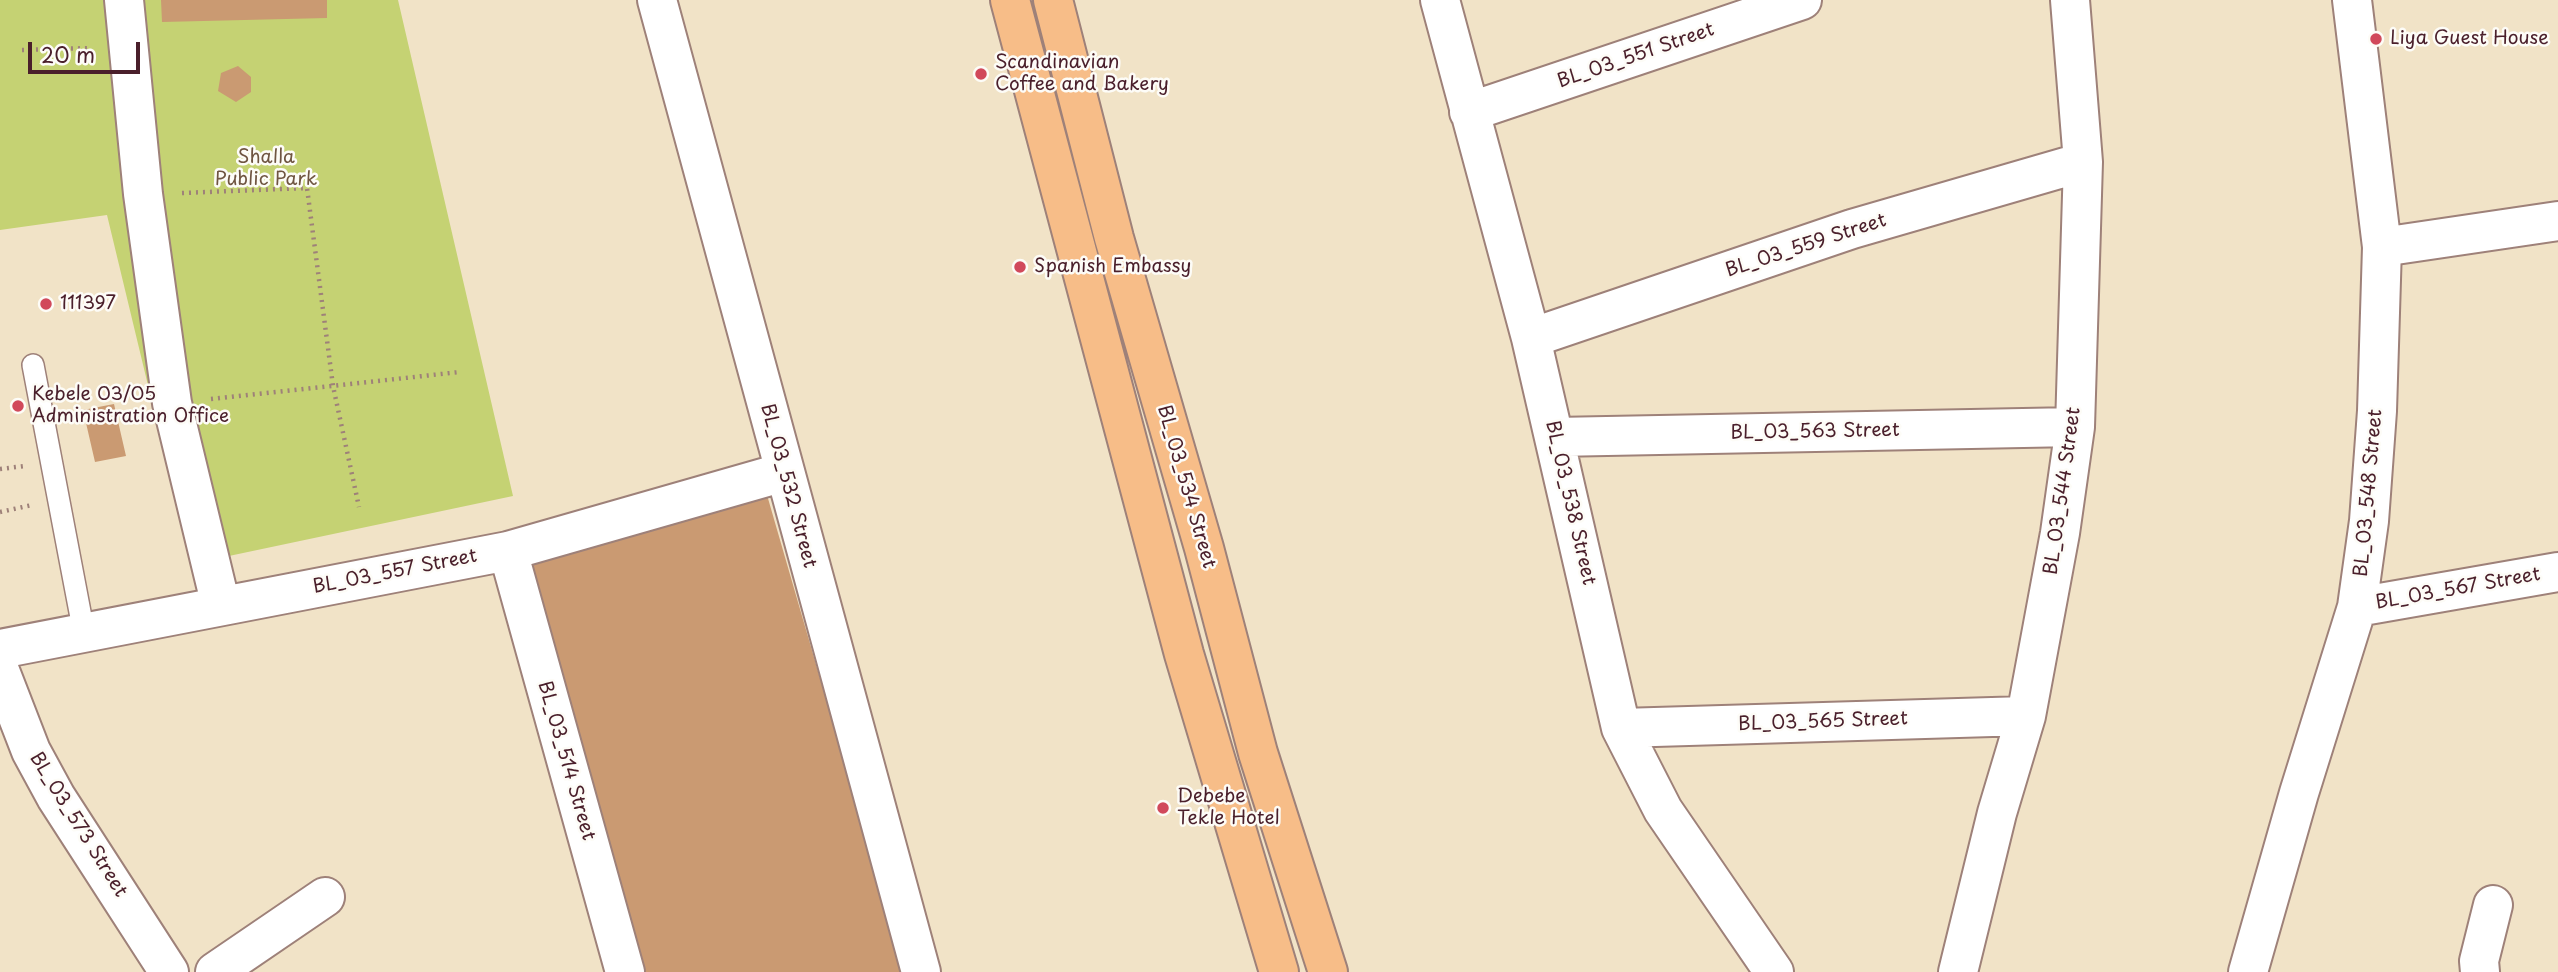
<!DOCTYPE html>
<style>
body{margin:0}
#map{position:relative;width:2558px;height:972px;overflow:hidden;background:#f1e3c7;font-family:"Playpen Sans",sans-serif}
canvas{display:block}
.scale{position:absolute;left:28px;top:42px;width:112px;height:32px;box-sizing:border-box;border:4px solid #4a1f2b;border-top:0;padding-left:9px;font-size:21px;line-height:24px;white-space:nowrap;color:#4a1f2b;-webkit-text-stroke:5px #fdfcf7;paint-order:stroke}
</style>
<div id="map">
<canvas width="2558" height="972"></canvas>
<div class="scale">20 m</div>
</div>
<script>
const g = document.querySelector('canvas').getContext('2d');
g.lineJoin = 'round';
function fill(path, color) { g.fillStyle = color; g.fill(path, 'evenodd'); }
function strokePath(path, color, width, dash) { g.strokeStyle = color; g.lineWidth = width; g.lineCap = dash ? 'butt' : 'round'; g.setLineDash(dash || []); g.stroke(path); }
function drawText(font, color, halo, rows, align = 'center') {
  g.font = font + ' "Playpen Sans",sans-serif'; g.lineWidth = 5; g.setLineDash([]); g.textBaseline = 'middle'; g.strokeStyle = halo; g.fillStyle = color; for (const [text, x, y, turn = 0] of rows) {
    g.save(); g.translate(x, y); g.rotate((+turn || 0) * Math.PI / 180); g.textAlign = isNaN(turn) ? turn : align; if (halo) g.strokeText(text, 0, 0); g.fillText(text, 0, 0); g.restore();
  }
}
fill(new Path2D(`
 M0,0H398L513,496L191,564L107,215L0,230Z`), '#c5d273');
fill(new Path2D(`
 M161,0H327V18L162,22Z
 M238,66L251,77V92L236,102L218,91L221,73Z
 M114,404L126,456L95,462L83,410Z
 M767,495L905,972H633L522,564Z`), '#ca9a72');
const lane = new Path2D(`
 M33,365L84,633`);
const street = new Path2D(`
 M124,0L143,194L172,403L221,606
 M657,0L921,972
 M1440,0L1531,338L1621,728L1663,810L1774,972
 M1469,112L1802,0
 M2382,247L2558,221
 M1531,338L1852,229L2083,162
 M1555,437L2075,427
 M508,551L625,972
 M2357,607L2558,572
 M0,649L508,551L784,472
 M0,671L31,751L56,797L169,972
 M1621,728L2026,716
 M215,972L325,897
 M1958,972L1997,813L2026,716L2060,533L2075,427L2083,162L2070,0
 M2248,972L2299,793L2357,607L2369,521L2377,411L2382,247L2352,0
 M2480,972L2479,961L2493,905`);
const primary = new Path2D(`
 M1010,0L1184,654L1279,972
 M1053,0L1114,238L1204,548L1258,753L1328,972`);
strokePath(lane, '#9e8179', 24);
strokePath(street, '#9e8179', 42);
strokePath(primary, '#9e8179', 42);
strokePath(new Path2D(`
 M22,50L92,48
 M182,193L307,188L333,386L359,507
 M211,399L460,372
 M0,469L25,466
 M0,512L32,505`), '#9e8179', 4.5, [2, 5]);
strokePath(lane, '#fff', 21);
strokePath(street, '#fff', 38);
strokePath(primary, '#f7bd88', 38);
for (const [x, y, r, color] of [
 [2376,39,7,"#d1495b"],
 [981,74,7,"#d1495b"],
 [1020,267,7,"#d1495b"],
 [46,304,7,"#d1495b"],
 [18,406,7,"#d1495b"],
 [1163,808,7,"#d1495b"]
]) { const dot = new Path2D(); dot.arc(x, y, r, 0, 2 * Math.PI); g.fillStyle = color; g.fill(dot); strokePath(dot, '#fdfcf7', 2.5); }
drawText('19px', '#4a1f2b', '#fdfcf7', [
 ["Liya Guest House",2390,39],
 ["Scandinavian",995,63],
 ["Coffee and Bakery",995,85],
 ["Spanish Embassy",1034,267],
 ["111397",60,304],
 ["Kebele 03/05",32,395],
 ["Administration Office",32,417],
 ["Debebe",1177,797],
 ["Tekle Hotel",1177,819]
], 'left');
drawText('19px', '#4a1f2b', '#fdfcf7', [
 ["BL_03_551 Street",1636,56,-19],
 ["BL_03_559 Street",1806,246,-18],
 ["BL_03_563 Street",1815,432,-1],
 ["BL_03_532 Street",788,486,75],
 ["BL_03_534 Street",1186,487,74],
 ["BL_03_544 Street",2063,491,-82],
 ["BL_03_548 Street",2369,493,-85],
 ["BL_03_538 Street",1570,503,77],
 ["BL_03_557 Street",395,572,-11],
 ["BL_03_567 Street",2458,589,-10],
 ["BL_03_565 Street",1823,722,-2],
 ["BL_03_514 Street",566,761,74],
 ["BL_03_573 Street",78,825,58]
]);
drawText('19px', '#6f5541', '#fdfcf7', [
 ["Shalla",266,158],
 ["Public Park",266,180]
]);
</script>
